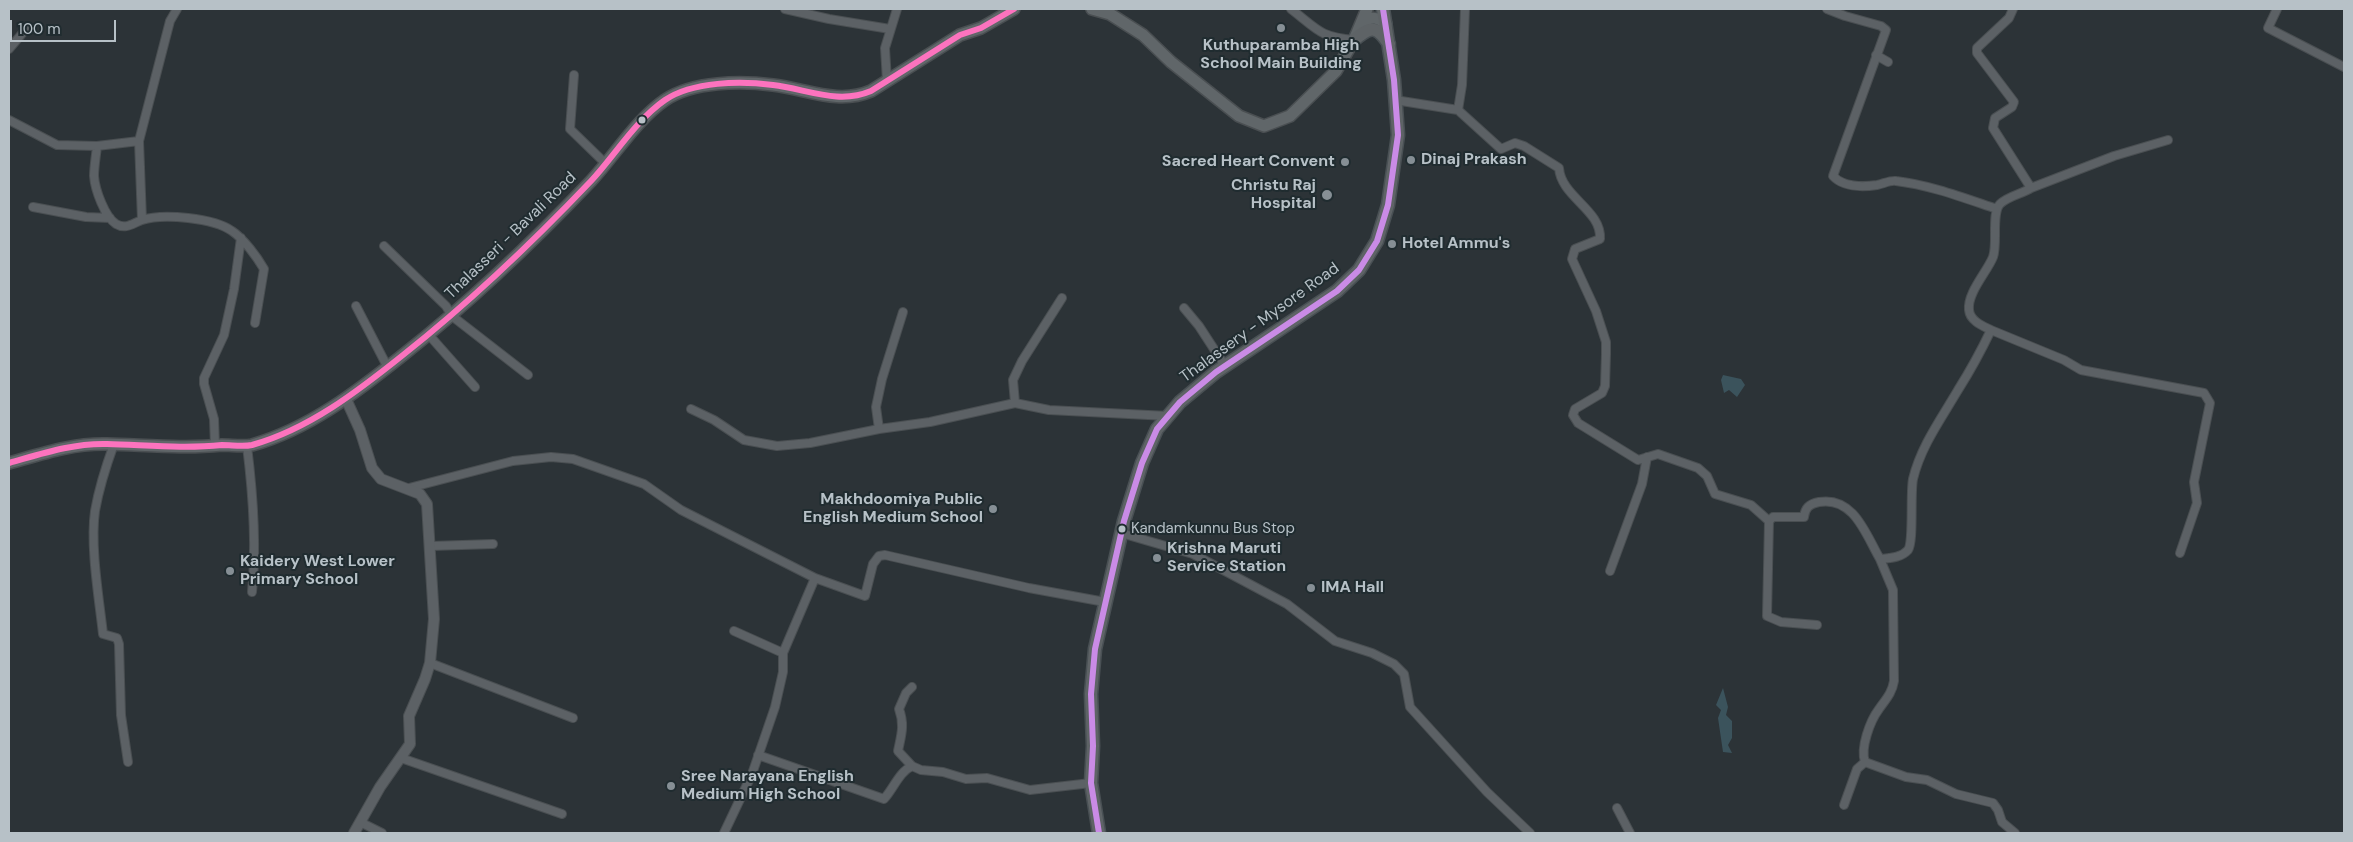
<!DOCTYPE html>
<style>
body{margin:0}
#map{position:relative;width:2353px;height:842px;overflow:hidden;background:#2c3337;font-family:"DM Sans",sans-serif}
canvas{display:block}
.frame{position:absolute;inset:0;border:10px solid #b7c1c7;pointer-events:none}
.scale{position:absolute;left:10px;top:20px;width:106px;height:22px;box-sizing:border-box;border:2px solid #b7c1c7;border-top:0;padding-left:6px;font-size:15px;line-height:18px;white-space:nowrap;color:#b7c1c7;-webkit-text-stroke:4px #202c30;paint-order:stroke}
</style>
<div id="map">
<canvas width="2353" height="842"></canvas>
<div class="frame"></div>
<div class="scale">100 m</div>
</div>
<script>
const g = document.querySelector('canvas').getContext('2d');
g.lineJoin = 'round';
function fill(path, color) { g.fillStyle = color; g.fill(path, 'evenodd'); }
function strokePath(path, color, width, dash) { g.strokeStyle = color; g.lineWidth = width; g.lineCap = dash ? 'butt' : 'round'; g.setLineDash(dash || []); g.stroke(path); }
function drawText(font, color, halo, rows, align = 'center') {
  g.font = font + ' "DM Sans",sans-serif'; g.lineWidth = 4; g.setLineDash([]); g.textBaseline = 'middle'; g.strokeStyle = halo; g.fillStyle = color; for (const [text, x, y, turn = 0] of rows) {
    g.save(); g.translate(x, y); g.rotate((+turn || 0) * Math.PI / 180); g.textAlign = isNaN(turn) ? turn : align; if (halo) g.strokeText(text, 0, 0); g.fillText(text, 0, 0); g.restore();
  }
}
fill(new Path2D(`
 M1723,375L1741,379L1745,385L1737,397L1729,390L1724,393L1721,380Z
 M1723,688L1728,707L1726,715L1732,721V738L1728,745L1732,753L1723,752L1718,718L1721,710L1716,705Z`), '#3b535c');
const minor = new Path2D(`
 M785,9L829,19L890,29
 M1291,9C1317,29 1319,37 1354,40
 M1827,9L1845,16L1881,26L1886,30L1833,176C1843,187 1863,187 1877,185C1883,184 1890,180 1896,181C1930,185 1964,198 1997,209
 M2013,9L2009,18L1977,48V53L2014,102L2012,107L1995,118L1993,128L2031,188C2022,194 2008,196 2000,204C1991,213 1998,244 1993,257C1987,272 1967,293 1969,310C1970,321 1983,326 1991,330C1981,351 1970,371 1958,390C1941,419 1921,446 1913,479C1910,494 1914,542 1908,550C1901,558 1889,558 1880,559L1893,590L1894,681C1892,693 1886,699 1879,709C1870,721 1860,748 1865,762L1906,777L1927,780L1956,794L1993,803L1998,810L2002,822L2015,833
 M2277,9L2268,28L2344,67
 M9,49L26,29
 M1876,55L1888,62
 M574,75L570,129L605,163
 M887,81L885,48L897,9
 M1395,100L1458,110L1501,149L1515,143L1524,146L1559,168C1561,197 1602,210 1600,239L1575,249L1572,259L1596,311L1606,342V354L1605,386L1602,393L1575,409L1573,415L1578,423L1638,460L1658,454L1698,468L1707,476L1715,494L1751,505L1769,521L1773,517H1804C1805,508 1809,504 1819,502C1854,496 1866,535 1880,559
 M1458,110L1462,85L1465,9
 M9,120L57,145L97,146C96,156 94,167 94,176C95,190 105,217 116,224C126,230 133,223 142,220C163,213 214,218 232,231C244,239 257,257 264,269L255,323
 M97,146L139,141
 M2031,188L2114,156L2168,140
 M33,207L86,217L110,218
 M142,220L139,141L170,21L177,9
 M384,246L446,306L452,316L528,375
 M356,306L388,368
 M1184,308L1199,326L1225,366
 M1991,330L2064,360L2081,370L2204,393L2210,403L2194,482L2197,503L2180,553
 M429,335L475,387
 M1015,403L1013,380L1022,361L1062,298
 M691,409L714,420L744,440L777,446L810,443L879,429L930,422L1015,403L1049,410L1168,416
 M879,429L876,407L882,379L903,312
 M114,444C106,466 99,488 95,511C90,546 99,598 103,634L117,638L119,644L121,715L128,762
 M215,446L214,419L204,384V378L224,335L234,289L241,238
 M247,446C253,494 257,543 252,592
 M409,488L513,461L551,457L573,459L644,484L681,510L815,578
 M1769,521L1767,616L1781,622L1817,625
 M1121,533L1193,554L1287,604L1335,641L1372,653L1394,664L1404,674L1410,707L1487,792L1530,833
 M431,546L493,544
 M1610,571L1642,484L1647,457
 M734,631L783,653
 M430,663L573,718
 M912,687L906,693L899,709C905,725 901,736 898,751L912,766L921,770L943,772L966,779L987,778L1030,790L1091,783
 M758,755L884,799C894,788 899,772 912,766
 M401,758L562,814
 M1844,805L1857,769L1865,762
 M1617,808L1630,833
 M360,822L382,833
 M724,833L752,774L775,707L783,672V653L815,578L865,596L873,564L879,556L885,555L1029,588L1105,602`);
const tertiary = new Path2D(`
 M346,399L360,430L372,468L381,479L420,494L427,504L434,619L430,663L425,679L409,716L410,744L380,787L354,833`);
const secondary = new Path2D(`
 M1092,9L1110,14L1143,35L1171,62L1239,116L1264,126L1290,116L1336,71L1354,40L1367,9
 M1362,22C1371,16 1378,17 1386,24
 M9,463C41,454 73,443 107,444C146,445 183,449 222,445C232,445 243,447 252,445C309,429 358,391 403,355C470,302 532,243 591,181C615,155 636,120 665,100C693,81 741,81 773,85C807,89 838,105 871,91L960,35L981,28L1014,9`);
const primary = new Path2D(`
 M1354,40C1371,26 1376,25 1389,44
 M1099,833L1091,783L1093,746L1091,694L1095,649L1124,521L1142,463L1157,429L1180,402L1216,372L1337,291L1359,270L1377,241L1388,205L1398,135L1394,80L1383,9`);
strokePath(minor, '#4a4f52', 10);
strokePath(tertiary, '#4a4f52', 12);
strokePath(secondary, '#4a4f52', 14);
strokePath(primary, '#495054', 15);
strokePath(minor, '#5c6165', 8);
strokePath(tertiary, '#5c6165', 10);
strokePath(secondary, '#606669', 11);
strokePath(primary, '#5e6366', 12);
strokePath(new Path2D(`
 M9,463C41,454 73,443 107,444C146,445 183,449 222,445C232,445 243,447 252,445C309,429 358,391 403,355C470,302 532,243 591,181C615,155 636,120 665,100C693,81 741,81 773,85C807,89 838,105 871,91L960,35L981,28L1014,9`), '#fc73be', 6);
strokePath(new Path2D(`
 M1099,833L1091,783L1093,746L1091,694L1095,649L1124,521L1142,463L1157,429L1180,402L1216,372L1337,291L1359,270L1377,241L1388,205L1398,135L1394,80L1383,9`), '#ca8be6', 6);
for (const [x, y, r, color] of [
 [1281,28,5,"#868f95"],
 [642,120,4.5,"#b7c1c7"],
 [1411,160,5,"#868f95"],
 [1345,162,5,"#868f95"],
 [1327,195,6,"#868f95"],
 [1392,244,5,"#868f95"],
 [993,509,5,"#868f95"],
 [1122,529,4.5,"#b7c1c7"],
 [1157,558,5,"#868f95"],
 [230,571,5,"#868f95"],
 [1311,588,5,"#868f95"],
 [671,786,5,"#868f95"]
]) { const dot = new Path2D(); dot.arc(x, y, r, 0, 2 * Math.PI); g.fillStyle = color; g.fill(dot); strokePath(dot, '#202c30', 2); }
drawText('15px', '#b7c1c7', '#202c30', [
 ["Kandamkunnu Bus Stop",1131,529]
], 'left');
drawText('bold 16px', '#b7c1c7', '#202c30', [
 ["Kuthuparamba High",1281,46,"center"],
 ["School Main Building",1281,64,"center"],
 ["Dinaj Prakash",1421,160],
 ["Sacred Heart Convent",1335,162,"right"],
 ["Christu Raj",1316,186,"right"],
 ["Hospital",1316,204,"right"],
 ["Hotel Ammu's",1402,244],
 ["Makhdoomiya Public",983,500,"right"],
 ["English Medium School",983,518,"right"],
 ["Krishna Maruti",1167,549],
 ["Service Station",1167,567],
 ["Kaidery West Lower",240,562],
 ["Primary School",240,580],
 ["IMA Hall",1321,588],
 ["Sree Narayana English",681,777],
 ["Medium High School",681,795]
], 'left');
drawText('16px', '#b7c1c7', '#202c30', [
 ["Thalasseri - Bavali Road",511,236,-44],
 ["Thalassery - Mysore Road",1260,323,-36]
]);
</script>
